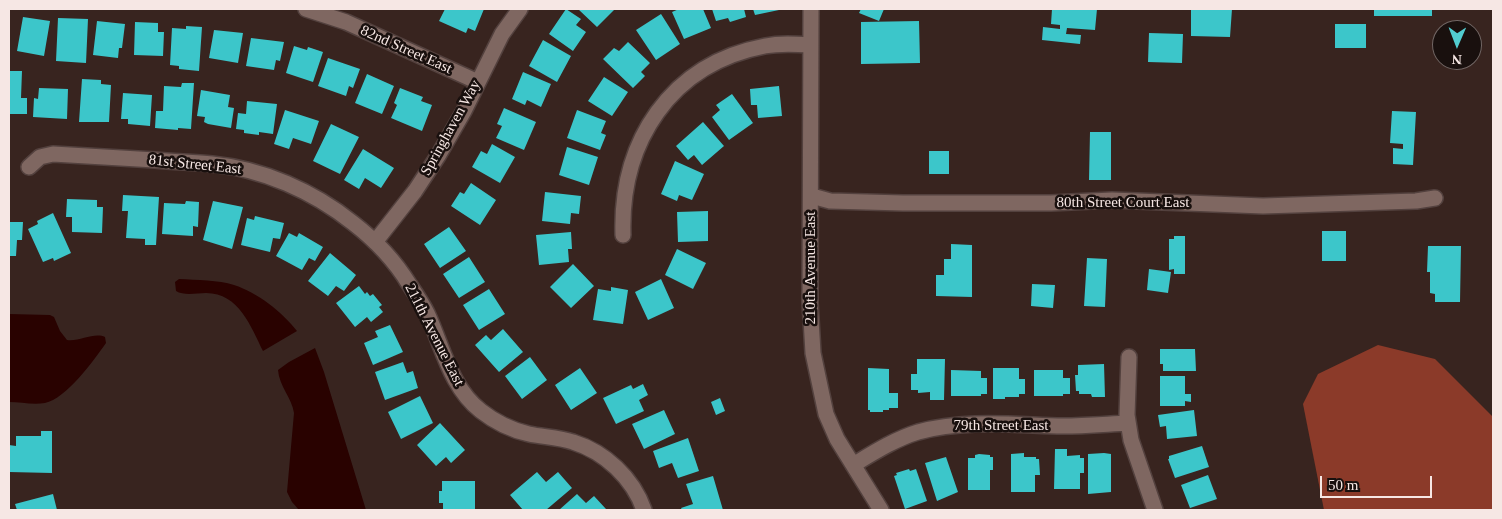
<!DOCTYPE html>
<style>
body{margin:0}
#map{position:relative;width:1502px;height:519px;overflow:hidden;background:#38241f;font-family:Georgia,serif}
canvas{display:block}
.frame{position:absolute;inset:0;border:10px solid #f6e7e4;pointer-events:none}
.north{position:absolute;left:1432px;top:20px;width:50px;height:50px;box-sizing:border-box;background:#19100e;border:1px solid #716664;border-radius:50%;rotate:181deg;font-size:14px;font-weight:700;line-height:20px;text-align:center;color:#f6e7e4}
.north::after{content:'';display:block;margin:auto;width:18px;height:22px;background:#52cdd0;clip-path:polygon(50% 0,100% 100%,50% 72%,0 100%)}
.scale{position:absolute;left:1320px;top:476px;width:112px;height:22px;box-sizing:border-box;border:2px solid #f6e7e4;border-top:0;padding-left:6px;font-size:15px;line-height:18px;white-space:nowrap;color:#f6e7e4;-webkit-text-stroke:4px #19100e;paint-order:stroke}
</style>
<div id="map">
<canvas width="1502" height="519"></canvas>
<div class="frame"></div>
<div class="north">N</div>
<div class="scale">50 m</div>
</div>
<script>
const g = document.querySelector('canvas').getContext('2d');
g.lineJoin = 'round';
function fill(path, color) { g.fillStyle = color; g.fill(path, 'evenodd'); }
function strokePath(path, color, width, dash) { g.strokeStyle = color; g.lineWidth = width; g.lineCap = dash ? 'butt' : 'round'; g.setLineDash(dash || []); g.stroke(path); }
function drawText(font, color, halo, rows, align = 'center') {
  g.font = font + ' Georgia,serif'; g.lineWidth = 5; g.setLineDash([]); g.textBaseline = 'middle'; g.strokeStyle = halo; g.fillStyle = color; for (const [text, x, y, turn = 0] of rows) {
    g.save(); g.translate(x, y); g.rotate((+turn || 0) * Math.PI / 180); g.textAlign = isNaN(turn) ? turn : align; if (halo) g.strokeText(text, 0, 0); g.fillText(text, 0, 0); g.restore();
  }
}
fill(new Path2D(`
 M1378,345L1435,359L1493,417V510H1324L1303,404L1318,374Z`), '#8b3a29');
fill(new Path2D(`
 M179,279C197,280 218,280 234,285C258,293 281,311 297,331L263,351C251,327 239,293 206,293C197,293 184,296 176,291L175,282Z
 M9,314L50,315L54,317L60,331L67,340C79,342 94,332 105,337L106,343C94,360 66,399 45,403C33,405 20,402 9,402Z
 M315,348L324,372L366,510H299L292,502L287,492L294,413C292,398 279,386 278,370L289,362Z`), '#290200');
fill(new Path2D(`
 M445,9H484L475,31L468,28L466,33L439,21Z
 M566,9L581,19L576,25L586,32L573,51L549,34Z
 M578,9H615L597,27Z
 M679,9H703L711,28L684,39L672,12Z
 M712,9H744L746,17L730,22L728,18L716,21Z
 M753,9H779V10L755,15Z
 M861,9H884L879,21L859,13Z
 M1052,9H1097L1095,30L1067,28L1066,34L1081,35L1080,44L1042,40L1043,27L1060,29V25L1051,24Z
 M1191,9H1232L1230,37L1191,36Z
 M1374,9H1432V16H1374Z
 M661,14L680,44L656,60L636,30Z
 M23,17L50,21L44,56L17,51Z
 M58,18L88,19L86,63L56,61Z
 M97,21L125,24L122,48H119L118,58L93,55Z
 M919,21L920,63L861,64V22Z
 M135,22L158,23V32H164L163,56L134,55Z
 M1335,24H1366V48H1335Z
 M186,26L202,27L199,71L179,69V66L170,65L172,28L186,29Z
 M214,30L243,33L238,63L209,58Z
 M1149,33L1183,34L1182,63L1148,62Z
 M251,38L284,42L280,61L276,60L274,70L246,66Z
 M543,40L571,56L557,82L529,66Z
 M628,42L650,63L641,72L645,76L633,88L603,59L614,48L619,51Z
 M294,46L307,50L308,47L323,52L313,82L286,73Z
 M328,58L360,69L353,88L349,86L346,96L318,86Z
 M9,71H22L21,98H27V114H9Z
 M523,72L551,84L541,107L527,100L525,105L512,99Z
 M367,74L394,86L382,114L355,103Z
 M604,77L628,92L612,116L588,101Z
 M82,79L101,80V84L111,85L109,122H79Z
 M182,83H194L191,129L178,128V130L155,128L156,111H163L164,86L181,87Z
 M779,86L782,116L758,118L757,105H751L750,89Z
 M39,88L68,89L67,119L33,117L34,98L38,99Z
 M400,88L423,97L421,101L432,105L422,131L391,118L397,105L394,103Z
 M201,90L230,95L228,107L234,108L231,128L208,124L204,122L205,117L197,116Z
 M123,93L152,95L150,126L128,124V119H121Z
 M732,94L753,123L729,140L712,117L720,110L716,105Z
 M247,101L277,104L273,134L259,132V135L244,133V130L236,129L238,113L246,114Z
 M504,108L536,122L524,150L496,138L502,126L497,124Z
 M285,110L319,121L311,144L293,138L289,149L274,144Z
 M577,110L606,121L601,133L606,135L600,150L567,138Z
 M1392,111L1416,112L1413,165L1393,164V148L1403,149V144L1390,143Z
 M703,122L724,146L702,165L694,155L688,160L676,146Z
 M331,124L359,137L340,174L313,161Z
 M1090,132H1111V180H1089Z
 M492,144L515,157L500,183L472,167L481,151L487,154Z
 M567,147L598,157L589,185L559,175Z
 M363,149L394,168L381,188L365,178L359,189L344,180Z
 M929,151H949V174H929Z
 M675,161L704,174L692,200L679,195L677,201L661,194Z
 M471,183L496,200L480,225L451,206L460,192L464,194Z
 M545,192L581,196L579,214L571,213L570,224L542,221Z
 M123,195L159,197L156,245H145V239L126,238L128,211H122Z
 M67,199L97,200V207H103L102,233L72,232V217H66Z
 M186,201L199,202L198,227L193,226V236L162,234L164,203L185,204Z
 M213,201L243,207L232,249L203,240Z
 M708,211V241L678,242L677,212Z
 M53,213L71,253L54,261L53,258L43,262L28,229L38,224L37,221Z
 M255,216L284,223L280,239L273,238L270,252L241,245L247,218L254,220Z
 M9,222H23L22,240H17L16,256H9Z
 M449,227L466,251L440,268L424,244Z
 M1322,231H1346V261H1322Z
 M571,232L572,249H568L569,262L539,265L536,235Z
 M289,233L297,237L299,233L323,247L315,261L309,258L302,270L276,256Z
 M1174,236H1185V274H1174V269L1169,270V239H1174Z
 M951,244L972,245V297L936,296V275H944V259H951Z
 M1428,246H1461L1460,302H1435V294L1430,293V272H1427Z
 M677,249L706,263L693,289L665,275Z
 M330,253L356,275L344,291L336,286L328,296L308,281Z
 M469,257L485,282L459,298L443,274Z
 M1087,258L1107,259L1105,307L1084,306Z
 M573,264L594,286L571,308L550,287Z
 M1149,269L1171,272L1168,293L1147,290Z
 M661,279L674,308L648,320L635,292Z
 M1032,284L1055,285L1053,308L1031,306Z
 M359,286L365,294L367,292L370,296L373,294L382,305L379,307L383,312L371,322L367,317L355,327L336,303Z
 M611,287L628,290L623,324L593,320L598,289L611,291Z
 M489,289L505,314L479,330L463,305Z
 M390,325L403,352L373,365L364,343L378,337L375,331Z
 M503,329L523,352L499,372L475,345L486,335L491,340Z
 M1160,349H1195L1196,371H1163V364H1160Z
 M530,357L547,380L522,399L505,376Z
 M917,359H945L944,400H930V392L918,393V390H911V374H917Z
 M403,362L407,373L413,371L418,388L385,400L375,372Z
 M1104,364L1105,397H1092L1091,394H1079V391H1076L1075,375H1078V365Z
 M580,368L597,393L571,410L555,385Z
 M868,368L889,369V393H898V408H889V410H883V412H870V410H868Z
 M993,368H1019V379H1025V394H1019V397H1005V399H993Z
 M951,370L981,371V378H987V394H981V396H951Z
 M1034,370H1063V378H1070V394H1063V396H1034Z
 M1160,376H1185V394H1191V402L1185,401V406H1160Z
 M643,384L648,395L639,400L644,411L616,424L603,398L631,385L633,389Z
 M420,396L433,423L401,439L388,412Z
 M720,398L725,411L716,415L711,402Z
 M664,410L675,434L644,449L632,424Z
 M1194,410L1197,436L1167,439L1166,426L1160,427L1158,415Z
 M440,423L465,450L451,463L446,457L436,466L417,445Z
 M41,431H52V473L9,472V445L16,446V436H41Z
 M688,438L699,471L678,478L672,463L659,468L653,451Z
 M1202,446L1209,467L1175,478L1168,459H1169V456Z
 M1055,449H1067V456L1080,455V458H1084V473H1080V489H1054Z
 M1024,453V457H1036V459H1039L1040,475H1035V492H1011V454Z
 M1104,453L1111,454V492L1088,494V454Z
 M979,454L990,455V457H993V470H990V490H968V458H975V455Z
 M946,457L958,492L937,501L925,463Z
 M909,469L910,471L916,469L927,501L905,509L894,476L897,475L896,473Z
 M537,472L546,482L558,472L572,488L546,510H523L510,495Z
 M1208,475L1217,499L1190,508L1181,485Z
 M713,476L723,510H682L681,508L693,504L686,484Z
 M442,481H475V510H443V503H439V491H442Z
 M53,494L57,510H17L15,504Z
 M577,494L586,503L594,496L606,509L604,510H559Z`), '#3cc6ca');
const minor = new Path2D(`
 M306,9L346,22L478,82
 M811,9L810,302L813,353L826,414L837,439L881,510
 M29,167L40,157L53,154C87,156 121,158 155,160C174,162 193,162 212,164C263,169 313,191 353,223C375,240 395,261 409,284C415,293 422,303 427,313C443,347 450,387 481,411C495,422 511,430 529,434C543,437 559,437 573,442C605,452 633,478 644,510
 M812,196L830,201L903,203H1051L1112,200L1263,206L1416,201L1435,198
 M623,235C620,142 670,64 765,46C780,43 795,44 810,45
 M375,242L415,191L438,156L464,111L502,34L520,9
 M1129,357L1127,415L1131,440L1155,510
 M853,465C873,453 895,439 918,432C965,419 1015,425 1063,426C1085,426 1107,424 1128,423`);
strokePath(minor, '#53413e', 18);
strokePath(minor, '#7f6761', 15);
drawText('15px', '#f6e7e4', '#19100e', [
 ["82nd Street East",406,50,24],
 ["Springhaven Way",451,128,-61],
 ["81st Street East",195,165,6],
 ["80th Street Court East",1123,203],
 ["210th Avenue East",811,268,-90],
 ["211th Avenue East",434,335,63],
 ["79th Street East",1001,426]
]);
</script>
